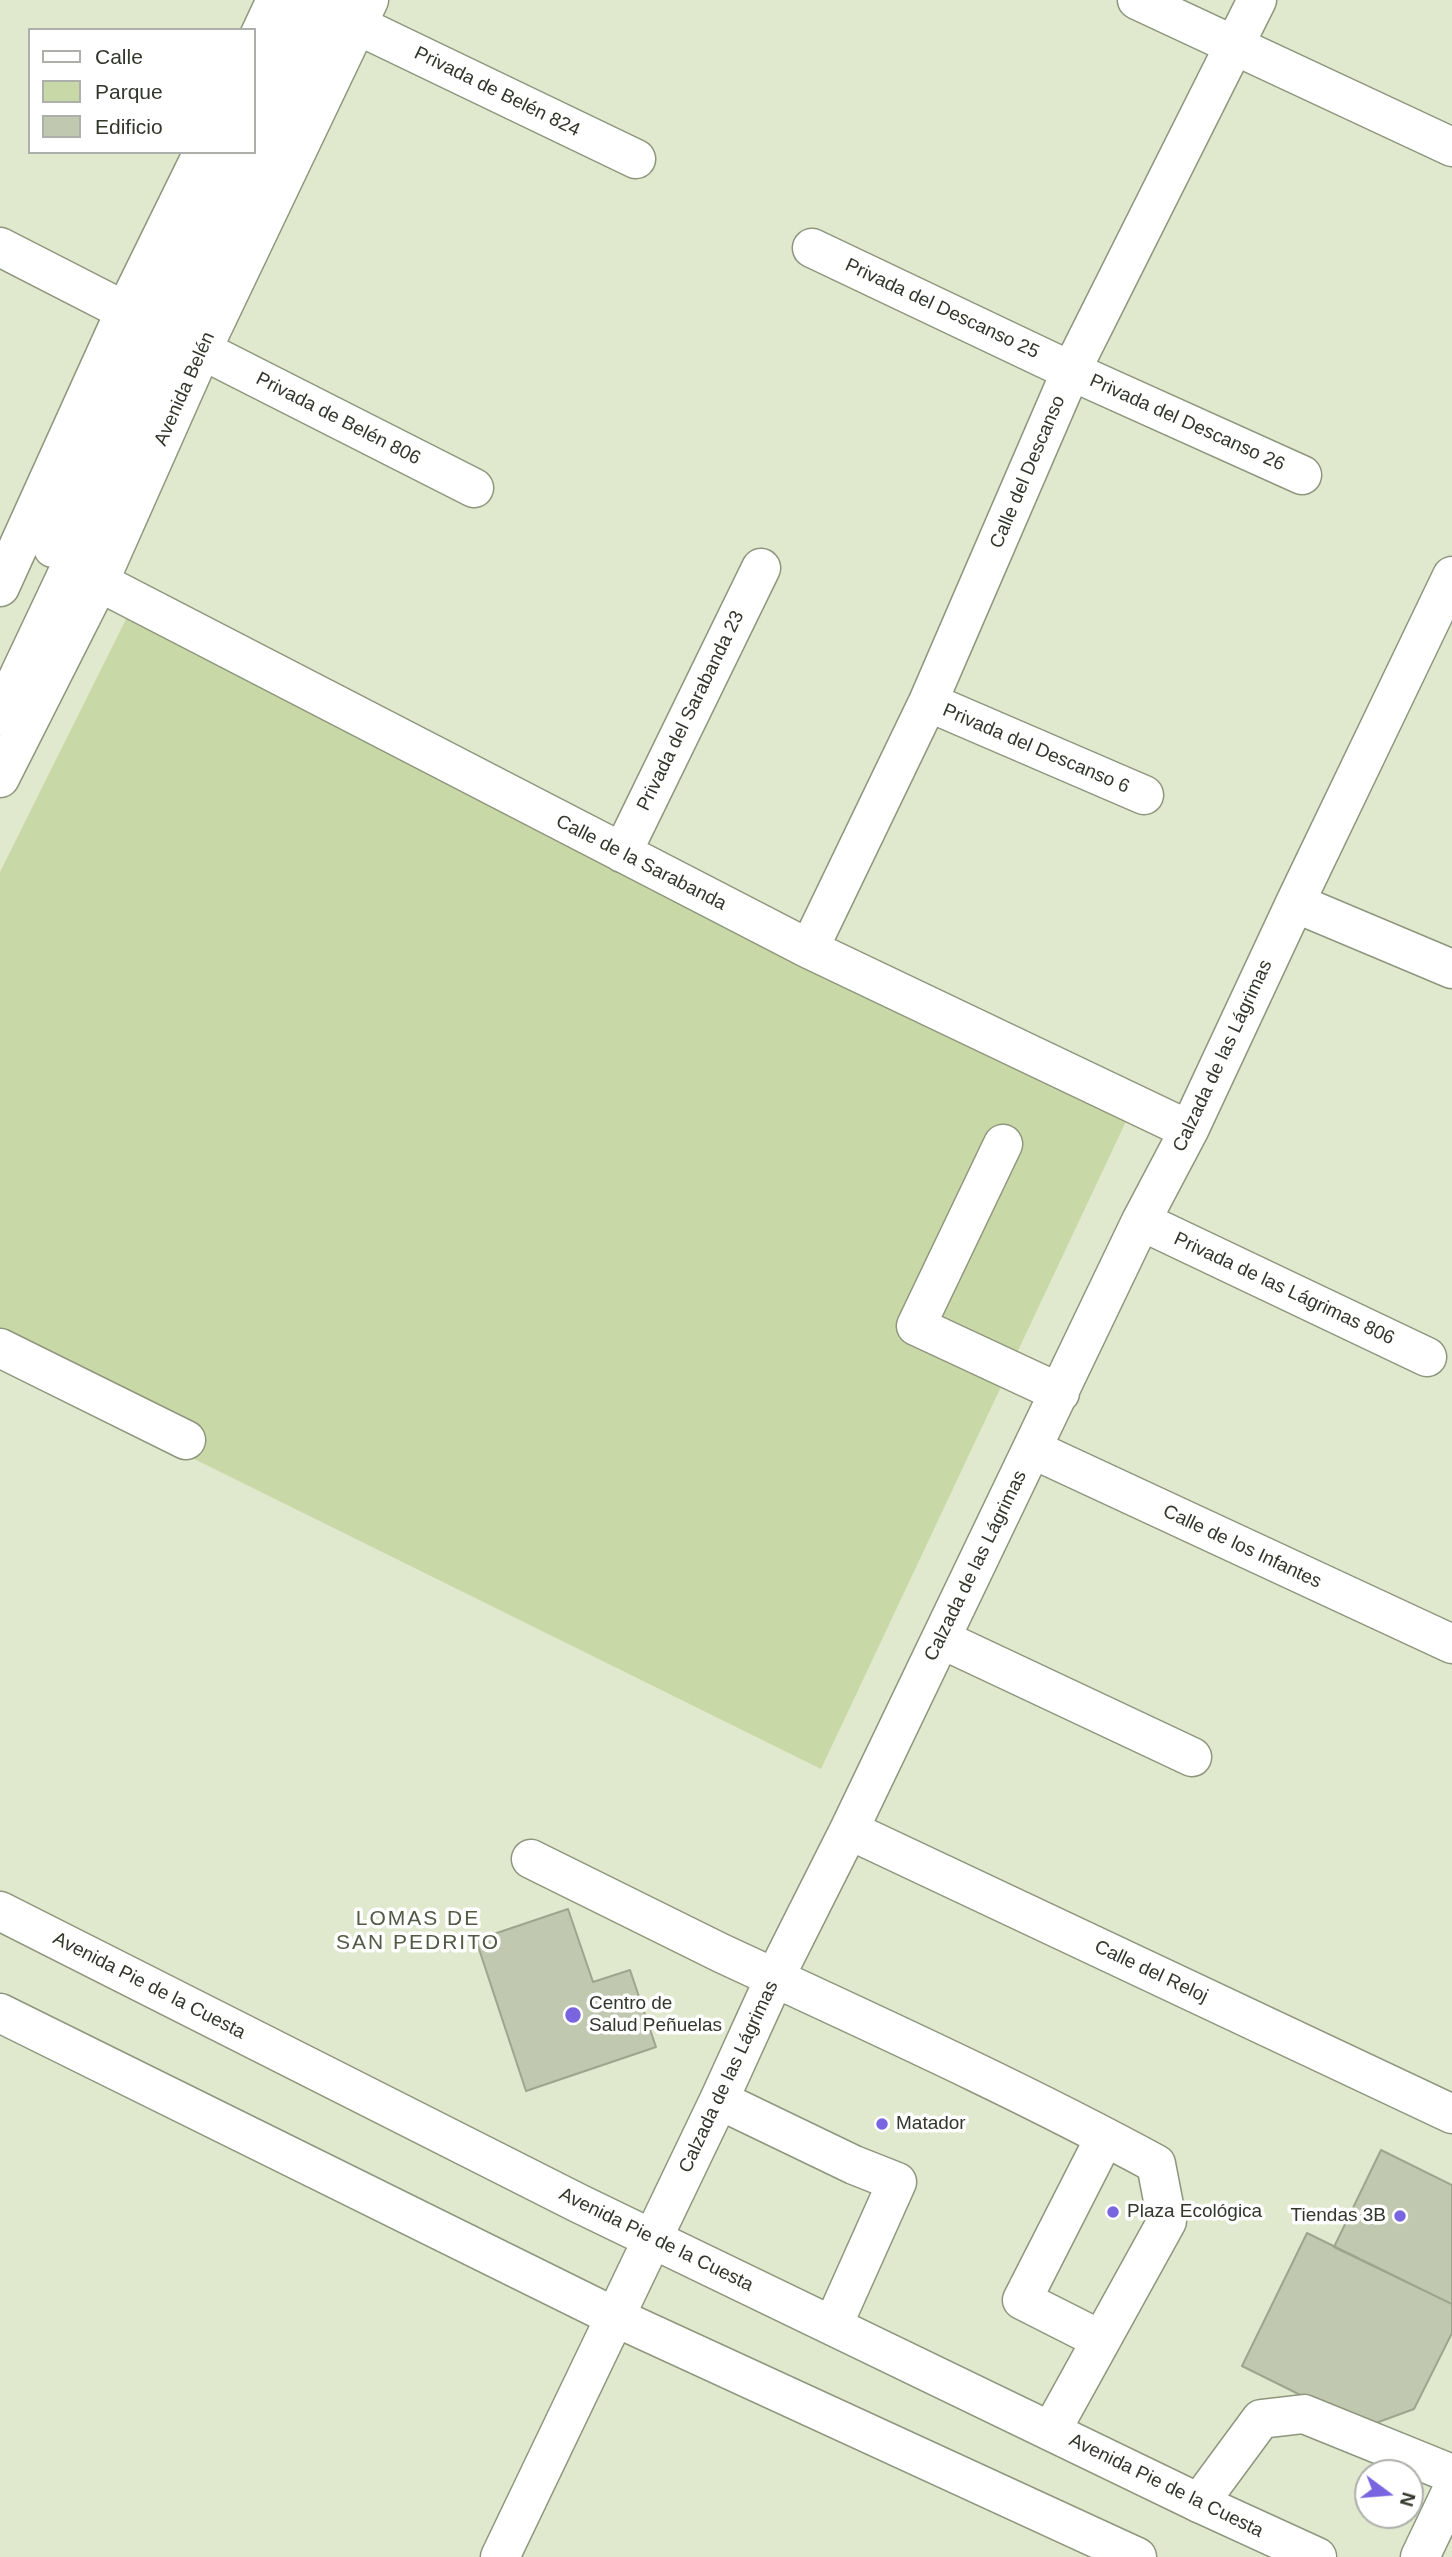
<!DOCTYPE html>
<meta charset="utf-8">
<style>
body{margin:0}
#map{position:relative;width:1452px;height:2557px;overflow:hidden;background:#e0e9ce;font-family:Arial,sans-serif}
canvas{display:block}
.legend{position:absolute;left:28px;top:28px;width:228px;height:126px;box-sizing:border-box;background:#fff;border:2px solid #adafaa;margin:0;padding:9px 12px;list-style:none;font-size:21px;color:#32362b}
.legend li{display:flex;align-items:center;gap:14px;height:35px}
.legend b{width:35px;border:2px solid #adafaa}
.north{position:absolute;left:1354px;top:2459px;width:70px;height:70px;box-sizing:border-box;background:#fff;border:2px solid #adafaa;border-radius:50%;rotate:106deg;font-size:19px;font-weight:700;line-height:28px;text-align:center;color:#32362b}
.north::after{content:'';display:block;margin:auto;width:24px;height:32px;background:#7a65e1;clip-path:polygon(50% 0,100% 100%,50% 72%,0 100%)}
</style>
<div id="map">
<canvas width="1452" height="2557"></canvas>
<ul class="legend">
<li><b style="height:9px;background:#fff"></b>Calle</li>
<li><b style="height:19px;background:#c8d9a7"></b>Parque</li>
<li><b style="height:19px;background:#c0c9af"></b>Edificio</li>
</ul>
<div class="north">N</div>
</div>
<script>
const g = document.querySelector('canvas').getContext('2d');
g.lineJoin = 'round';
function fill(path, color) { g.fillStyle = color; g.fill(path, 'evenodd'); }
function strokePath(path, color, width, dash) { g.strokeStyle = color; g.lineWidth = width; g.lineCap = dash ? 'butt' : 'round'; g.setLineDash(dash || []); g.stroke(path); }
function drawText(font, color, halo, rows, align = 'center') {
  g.font = font + ' Arial,sans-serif'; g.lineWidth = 7; g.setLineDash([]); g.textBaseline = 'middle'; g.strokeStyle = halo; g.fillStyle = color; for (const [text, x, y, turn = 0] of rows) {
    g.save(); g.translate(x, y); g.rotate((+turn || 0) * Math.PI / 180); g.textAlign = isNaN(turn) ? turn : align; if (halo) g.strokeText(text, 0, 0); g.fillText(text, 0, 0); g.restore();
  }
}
fill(new Path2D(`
 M127,617L1129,1115L821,1769L0,1363V872Z`), '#c8d9a7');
const building = new Path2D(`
 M568,1909L593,1982L630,1970L656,2047L526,2091L476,1940Z
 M1381,2150L1452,2185V2304L1334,2247Z
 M1307,2233L1452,2304V2333L1414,2409L1365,2427L1242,2366Z`);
fill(building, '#c0c9af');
strokePath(building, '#9da58c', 2);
const minor = new Path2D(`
 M1137,0L1452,147
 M357,25L636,159
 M254,111L306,0
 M0,247L125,311
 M812,248L1071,371L1302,475
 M202,350L474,488
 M53,548L102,431L234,152
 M99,582L809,949L1189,1130
 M928,702L1144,795
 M0,716L338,0
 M622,853L761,568
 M1295,903L1452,969
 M809,949L928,702L1071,371L1257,0
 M1003,1144L916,1326L1060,1393
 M1141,1221L1427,1357
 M0,1348L186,1440
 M1032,1449L1452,1644
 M941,1639L1192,1757
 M849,1830L1452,2114
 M531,1859C594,1890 657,1922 721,1953C867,2021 1014,2087 1156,2164L1167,2221L1051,2431
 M719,2100L854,2165L897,2182L833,2325
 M1101,2340L1022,2300L1105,2137
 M1199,2503L1261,2419L1304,2414L1452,2474
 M500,2557L719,2100L775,1977L849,1830L1141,1221L1189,1130L1295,903L1452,576
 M1420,2557L1452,2490`);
const major = new Path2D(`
 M254,47L276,0
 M0,587L125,311L203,152
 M0,778L99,582L202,350L369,0
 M0,1911L580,2204L1199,2503L1317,2557
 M0,2013L615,2317L1137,2557`);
strokePath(minor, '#8e967d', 41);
strokePath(major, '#8e967d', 41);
strokePath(minor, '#fff', 38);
strokePath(major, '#fff', 38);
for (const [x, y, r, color] of [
 [573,2015,9,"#7a65e1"],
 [882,2124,7,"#7a65e1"],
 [1113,2212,7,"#7a65e1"],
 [1400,2216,7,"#7a65e1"]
]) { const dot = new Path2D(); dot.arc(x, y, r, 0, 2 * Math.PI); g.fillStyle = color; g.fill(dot); strokePath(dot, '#fff', 2.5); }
drawText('19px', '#32362b', '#fff', [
 ["Privada de Belén 824",497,92,26],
 ["Privada del Descanso 25",942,309,25],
 ["Avenida Belén",185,389,-66],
 ["Privada de Belén 806",338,419,27],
 ["Privada del Descanso 26",1187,423,24],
 ["Calle del Descanso",1028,472,-67],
 ["Privada del Sarabanda 23",691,711,-64],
 ["Privada del Descanso 6",1036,749,23],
 ["Calle de la Sarabanda",641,863,27],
 ["Calzada de las Lágrimas",1223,1056,-65],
 ["Privada de las Lágrimas 806",1284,1289,25],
 ["Calle de los Infantes",1242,1547,25],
 ["Calzada de las Lágrimas",976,1566,-64],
 ["Calle del Reloj",1151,1972,25],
 ["Avenida Pie de la Cuesta",149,1986,27],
 ["Calzada de las Lágrimas",729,2077,-65],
 ["Avenida Pie de la Cuesta",656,2240,26],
 ["Avenida Pie de la Cuesta",1166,2486,26]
]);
drawText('19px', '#32362b', '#fff', [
 ["Centro de",589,2004],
 ["Salud Peñuelas",589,2026],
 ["Matador",896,2124],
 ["Plaza Ecológica",1127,2212],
 ["Tiendas 3B",1386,2216,"right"]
], 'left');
g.letterSpacing = '2px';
drawText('21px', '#525a43', '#fff', [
 ["LOMAS DE",418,1919],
 ["SAN PEDRITO",418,1943]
]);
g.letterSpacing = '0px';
</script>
